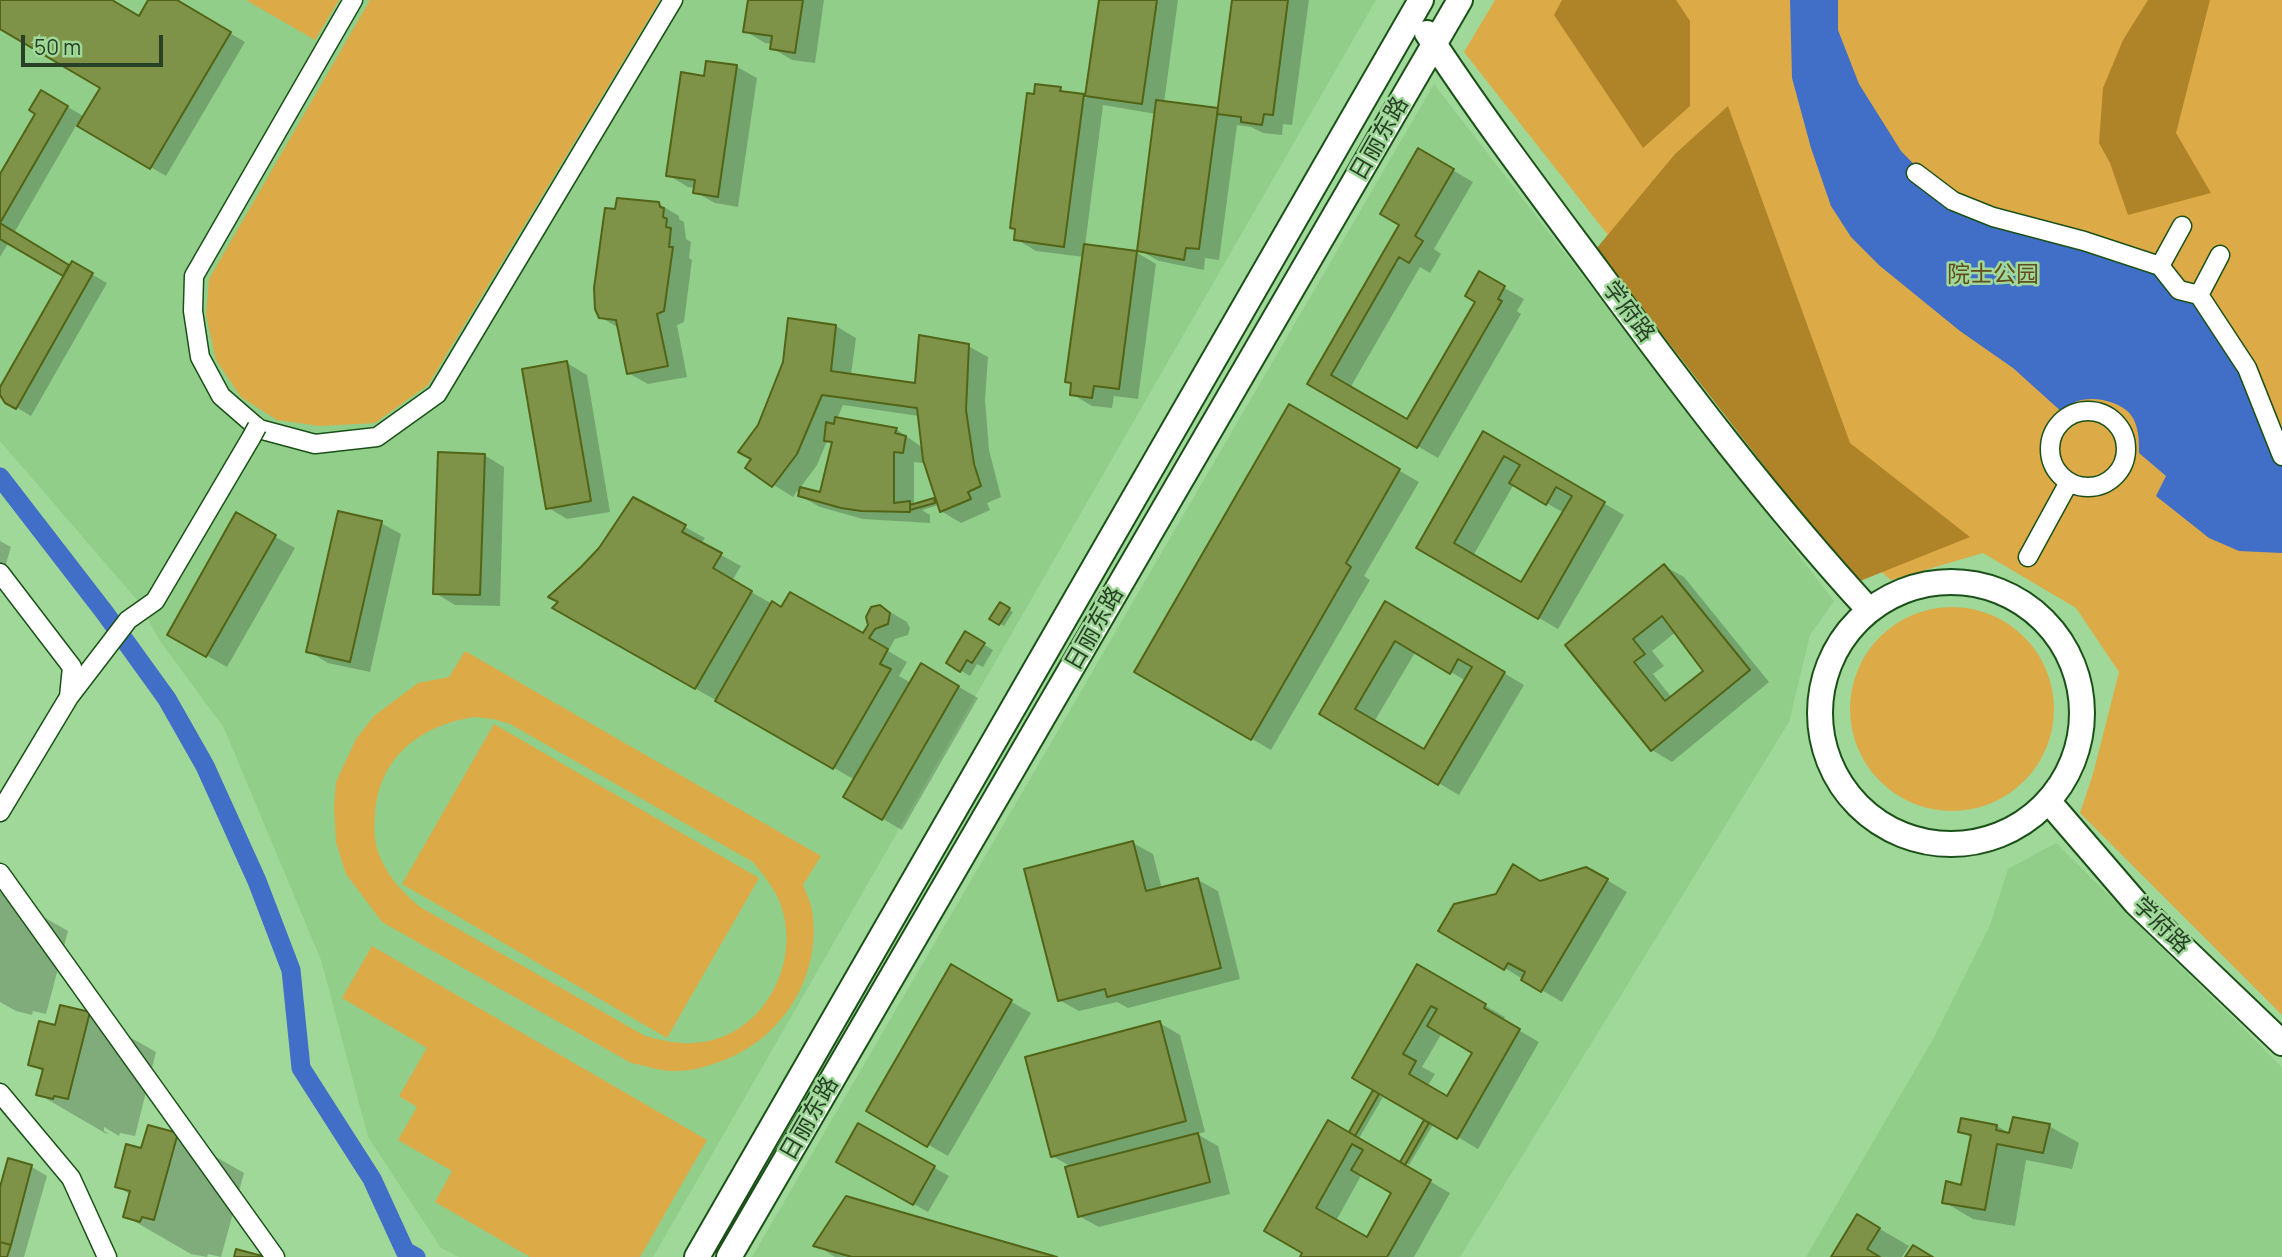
<!DOCTYPE html>
<meta charset="utf-8">
<style>
body{margin:0}
#map{position:relative;width:2282px;height:1257px;overflow:hidden;background:#9fd899;font-family:Manrope,sans-serif}
canvas{display:block}
.scale{position:absolute;left:21px;top:35px;width:142px;height:32px;box-sizing:border-box;border:4px solid #284026;border-top:0;padding-left:9px;font-size:21px;line-height:24px;white-space:nowrap;color:#284026;-webkit-text-stroke:5px #9fd899;paint-order:stroke}
</style>
<div id="map">
<canvas width="2282" height="1257"></canvas>
<div class="scale">50 m</div>
</div>
<script>
const g = document.querySelector('canvas').getContext('2d');
g.lineJoin = 'round';
function fill(path, color) { g.fillStyle = color; g.fill(path, 'evenodd'); }
function strokePath(path, color, width, dash) { g.strokeStyle = color; g.lineWidth = width; g.lineCap = dash ? 'butt' : 'round'; g.setLineDash(dash || []); g.stroke(path); }
function drawText(font, color, halo, rows, align = 'center') {
  g.font = font + ' Manrope,"Noto Sans SC",sans-serif'; g.lineWidth = 5; g.setLineDash([]); g.textBaseline = 'middle'; g.strokeStyle = halo; g.fillStyle = color; for (const [text, x, y, turn = 0] of rows) {
    g.save(); g.translate(x, y); g.rotate((+turn || 0) * Math.PI / 180); g.textAlign = isNaN(turn) ? turn : align; if (halo) g.strokeText(text, 0, 0); g.fillText(text, 0, 0); g.restore();
  }
}
fill(new Path2D(`
 M0,0H1376L653,1257H459L441,1248L368,1137L321,960L224,728L160,641L137,600L0,441Z
 M1434,84L1834,601L1810,635L1789,722L1460,1257H752Z
 M2056,843L2282,1067V1257H1806L1932,1041L1990,925L2008,869Z`), '#91ce8a');
fill(new Path2D(`
 M246,0H339L315,40Z
 M370,0H660L428,385L375,423L320,426L277,420L241,397L216,360L206,315L209,279Z
 M1495,0H2282V1015L2080,813L2093,774L2119,672L2076,608L1983,553L1891,580L1857,552L1464,52Z
 M1850 709a102 102 0 1 1 204 0a102 102 0 1 1-204 0Z
 M465,651L821,856L803,885C806,893 811,902 812,911C822,972 786,1034 729,1058C712,1065 692,1072 672,1071C659,1071 644,1065 631,1063L382,922L346,874L336,842L334,807L336,782L356,739L374,716L418,683L449,677ZM475,717L493,719L510,724L753,862C765,877 778,892 783,912C799,971 758,1041 692,1043C676,1044 661,1040 645,1036L420,907C403,893 389,878 380,857C374,844 374,828 375,814C379,756 421,725 475,717Z
 M494,724L759,878L667,1038L402,884Z
 M372,946L707,1140L640,1257H530L435,1202L452,1171L398,1140L417,1107L399,1096L427,1048L342,998Z`), '#dcab47');
fill(new Path2D(`
 M1562,0H1676L1690,21V106L1643,148L1554,15Z
 M2148,0H2210L2176,133L2211,193L2128,215L2110,163L2099,143L2103,88L2123,40Z
 M1728,106L1850,443L1970,537L1855,583L1596,249L1675,154Z`), '#af8428');
fill(new Path2D(`
 M1790,0H1838V30L1859,84L1901,151L1939,190L2134,257L2211,313L2238,368L2260,420L2272,458L2282,464V553L2239,551L2209,538L2156,496L2166,476L2139,453C2139,441 2139,426 2131,415C2120,401 2092,395 2075,402C2071,404 2067,409 2063,413L2013,368L1960,331L1880,266L1851,237L1831,206L1811,148L1792,78Z`), '#416ec7');
fill(new Path2D(`
 M0,0H109L139,18L150,0H174L245,42L166,176L77,124L14,233L70,267L72,263L107,283L31,416L6,401L0,390L65,276L9,242L0,257V178L38,113L42,92L85,117L102,87L0,27Z
 M750,0H824L815,63L792,60L772,48L773,44L765,43L745,31Z
 M1101,0H1178L1164,103L1219,110L1234,0H1309L1292,125L1283,124L1282,135L1263,133L1251,127L1237,125L1219,260L1205,258L1204,270L1159,261L1139,250L1156,114L1103,105L1085,246L1136,252L1156,264L1138,399L1114,396L1112,408L1092,406L1072,394L1084,257L1036,251L1016,239L1017,231L1011,228L1060,89L1069,94L1087,98Z
 M737,67L757,78L738,207L715,203L695,192L696,188L688,187L668,175L705,78Z
 M1418,150L1473,182L1434,249L1441,254L1430,273L1420,267L1350,388L1408,421L1477,301L1480,274L1524,299L1517,311L1521,314L1438,458L1310,384L1402,224Z
 M659,204L679,216V219L684,222L686,239L691,242L689,258L692,260L684,322L677,325L687,377L648,384L628,373L619,328L600,317Z
 M836,326L856,338L851,375L917,385L968,346L988,357L985,400L989,450L1001,497L987,503L990,510L961,523L941,511L939,505L922,510L930,515V523L863,519L820,507L800,496L797,491L793,497L747,468ZM843,405L919,416L923,448L896,429L837,419ZM827,441L834,444L822,494L800,488L817,465ZM924,456L939,503L934,500L914,506V462L923,463Z
 M567,363L587,375L610,512L567,519L547,507Z
 M1289,407L1419,482L1364,576L1370,580L1271,750L1136,671Z
 M1484,434L1624,515L1558,629L1418,548ZM1514,484L1564,513L1522,584L1473,556Z
 M484,455L504,467L500,606L455,605L435,593Z
 M634,499L705,538L701,544L741,566L732,581L781,609L864,636L880,606L907,622L910,628L908,635L895,639L888,651L907,662L899,676L911,683L921,665L978,698L902,830L845,797L855,780L555,608L600,549Z
 M237,515L295,548L227,667L169,634Z
 M381,523L401,534L370,672L328,663L308,651Z
 M0,541L11,547L0,584Z
 M1664,566L1684,577L1769,682L1672,762L1652,750L1567,646ZM1676,632L1706,671L1672,698L1653,674L1664,666L1652,651Z
 M1386,603L1524,685L1459,795L1321,714ZM1416,651L1466,681L1424,752L1374,722Z
 M1000,604L1013,612L1004,626L991,619Z
 M966,634L993,650L983,667L977,664L970,676L948,663Z
 M1133,843L1153,854L1162,889L1198,880L1218,891L1240,979L1128,1008L1117,1002L1079,1011L1059,1000Z
 M1607,880L1627,892L1562,1002L1440,930L1540,883Z
 M0,892L68,931L46,1014L33,1011L32,1015L16,1011L0,1002Z
 M951,967L1031,1013L948,1156L868,1110Z
 M1418,967L1505,1017L1503,1021L1539,1042L1478,1149L1434,1123L1409,1165L1402,1161L1426,1119L1384,1095L1358,1140L1450,1193L1414,1257H1302L1305,1252L1267,1230L1349,1135L1374,1093L1382,1097ZM1442,1033L1475,1052L1448,1099L1427,1087L1435,1074L1422,1067ZM1362,1174L1394,1192L1367,1239L1336,1221Z
 M89,1014L156,1052L135,1136L120,1133L119,1136L104,1127V1131L109,1134L105,1133L38,1094L44,1072L30,1064L56,1027Z
 M1160,1023L1180,1035L1205,1132L1197,1134L1218,1146L1230,1194L1099,1227L1079,1216L1072,1167L1052,1156Z
 M859,1125L949,1176L928,1212L839,1162Z
 M1997,1126L2011,1134L2049,1126L2079,1143L2072,1169L2026,1160L2015,1226L1973,1219L1944,1202L1962,1187L1972,1138L1960,1131Z
 M178,1135L244,1173L221,1257L208,1254L207,1257L191,1254L125,1216L131,1195L117,1186L143,1150Z
 M9,1161L32,1167L47,1176L24,1257H0V1193Z
 M1858,1216L1909,1246L1902,1257H1833Z
 M816,1245L1050,1257H835Z`), '#0003');
strokePath(new Path2D(`
 M0,477L105,613L167,699L205,766L257,881L291,970L301,1068L372,1179L405,1251L416,1257`), '#416ec7', 19);
const building = new Path2D(`
 M0,0H112L139,16L148,0H177L231,32L150,169L77,126L100,88L0,29Z
 M748,0H803L795,53L770,49L772,36L743,32Z
 M1099,0H1157L1142,104L1085,96Z
 M1232,0H1288L1273,115L1264,114L1262,125L1241,122V117L1217,114Z
 M706,61L737,65L718,197L693,193L695,180L666,176L681,72L704,76Z
 M1035,84L1061,87L1060,91L1084,94L1064,247L1014,240L1015,229L1010,228L1027,93L1034,94Z
 M41,90L68,106L0,223V174L35,114L29,110Z
 M1156,100L1218,108L1199,249L1186,248L1184,260L1137,251Z
 M1418,148L1454,169L1415,236L1423,241L1409,263L1399,257L1331,375L1407,419L1475,302L1465,296L1479,271L1505,286L1498,299L1502,301L1417,448L1307,384L1399,225L1380,214Z
 M617,198L659,202L660,207L664,208L663,217L667,219L666,227L671,228L669,247H673L664,311L657,314L668,366L627,374L616,320L599,318L595,309L594,288L605,208L615,209Z
 M0,223L69,265L63,276L0,239Z
 M1084,244L1137,251L1119,389L1094,386L1092,398L1070,395L1071,383L1065,382Z
 M72,261L93,273L16,409L5,403L0,395V387Z
 M788,318L836,325L831,371L915,383L919,335L969,344L966,410L974,464L981,486L968,492L971,499L940,512L923,460L917,408L822,395L797,454L772,487L745,468L751,459L738,452L758,425L783,362Z
 M567,361L591,501L546,509L522,369Z
 M1289,404L1400,469L1346,563L1351,567L1251,740L1134,672Z
 M835,417L897,428L895,433L906,436L903,453L894,452V503L910,501V512L861,511L841,508L798,496L800,487L820,492L832,442L824,441L826,422L834,424Z
 M1483,431L1605,502L1538,619L1416,548ZM1504,456L1520,465L1509,483L1546,505L1556,487L1572,496L1521,582L1454,543Z
 M438,452L485,454L480,595L433,594Z
 M633,497L686,525L682,532L722,553L713,568L752,591L695,689L552,608L558,602L548,597L581,567L599,548Z
 M934,498L935,503L910,510V505Z
 M338,511L382,521L350,662L306,652Z
 M236,512L276,535L206,657L167,635Z
 M1664,564L1750,670L1651,751L1565,645ZM1662,616L1703,671L1665,701L1634,662L1645,654L1633,639Z
 M790,592L863,633L868,625L866,617L871,607L880,605L890,613L888,624L875,629L869,638L888,649L880,664L891,669L833,769L715,701L772,601L781,607Z
 M1385,601L1505,672L1438,785L1319,714ZM1395,641L1450,674L1458,659L1472,667L1424,749L1355,709Z
 M1000,602L1010,608L999,625L989,619Z
 M965,631L985,643L972,663L967,660L960,672L946,663Z
 M921,663L959,686L882,820L843,797Z
 M1133,841L1146,891L1198,878L1221,968L1107,997L1105,989L1058,1001L1024,869Z
 M1513,864L1540,881L1586,867L1608,879L1541,992L1521,980L1525,972L1508,963L1504,970L1438,931L1454,904L1496,894Z
 M951,964L1012,1000L927,1147L866,1111Z
 M1417,964L1486,1004L1484,1008L1520,1029L1457,1139L1352,1078ZM1431,1006L1437,1009L1427,1026L1472,1053L1447,1096L1409,1074L1416,1061L1403,1054Z
 M60,1005L90,1012L68,1099L54,1096L53,1099L36,1095L43,1069L28,1065L39,1021L55,1025Z
 M1160,1021L1186,1121L1051,1157L1025,1057Z
 M1373,1090L1379,1094L1355,1136L1349,1132Z
 M2013,1117L2050,1124L2043,1153L1997,1144L1985,1210L1942,1203L1946,1181L1961,1185L1971,1135L1958,1132L1961,1118L1997,1125L1996,1130L2009,1133Z
 M1328,1120L1431,1180L1387,1257H1300L1302,1253L1264,1231ZM1352,1144L1363,1150L1351,1170L1391,1193L1367,1237L1316,1208Z
 M1424,1120L1429,1123L1405,1165L1400,1162Z
 M858,1123L935,1166L913,1205L836,1162Z
 M148,1125L178,1133L154,1220L142,1217L140,1222L123,1217L130,1191L115,1187L126,1144L141,1148Z
 M1198,1133L1210,1182L1078,1217L1065,1167Z
 M8,1158L32,1165L11,1245L0,1242V1187Z
 M846,1196L1057,1257H852L813,1246Z
 M1857,1214L1880,1228L1867,1249L1880,1257H1831Z
 M0,1242L11,1245L7,1257H0Z
 M1913,1245L1933,1257H1905Z
 M236,1249L266,1257H234Z`);
fill(building, '#7e9347');
strokePath(building, '#526415', 2);
const street = new Path2D(`
 M353,0L194,276L193,311L200,357L221,396L259,429L315,444L377,437L437,394L673,0
 M1916,173L1953,201L1993,217L2084,241L2160,266L2179,290L2199,295L2247,368L2282,456
 M2160,266L2182,226
 M2199,295L2220,255
 M2050 449a38 38 0 1 1 76 0a38 38 0 1 1-76 0Z
 M2028,557L2069,482
 M0,573L72,667L69,697L0,812
 M69,697L128,620L155,601L251,438
 M0,873L275,1257
 M0,1093L71,1178L107,1257`);
const secondary = new Path2D(`
 M1427,33C1480,114 1539,192 1597,270C1683,387 1771,503 1869,610
 M1820 713a131 131 0 1 1 262 0a131 131 0 1 1-262 0Z
 M2049,802L2136,903L2282,1043
 M697,1257L1421,0
 M729,1257L1460,0`);
strokePath(street, '#1b5118', 21);
strokePath(secondary, '#1b5118', 28);
strokePath(street, '#fff', 18);
strokePath(secondary, '#fff', 24);
const streetBridge = new Path2D(`
 M251,438L257,427`);
strokePath(streetBridge, '#1b5118', 21, []);
strokePath(streetBridge, '#fff', 18);
drawText('23px', '#284026', '#9fd899', [
 ["日丽东路",1380,139,-60],
 ["学府路",1628,312,53],
 ["日丽东路",1095,629,-60],
 ["学府路",2161,926,44],
 ["日丽东路",810,1119,-60]
]);
drawText('23px', '#634c1d', '#9fd899', [
 ["院士公园",1993,276]
]);
</script>
